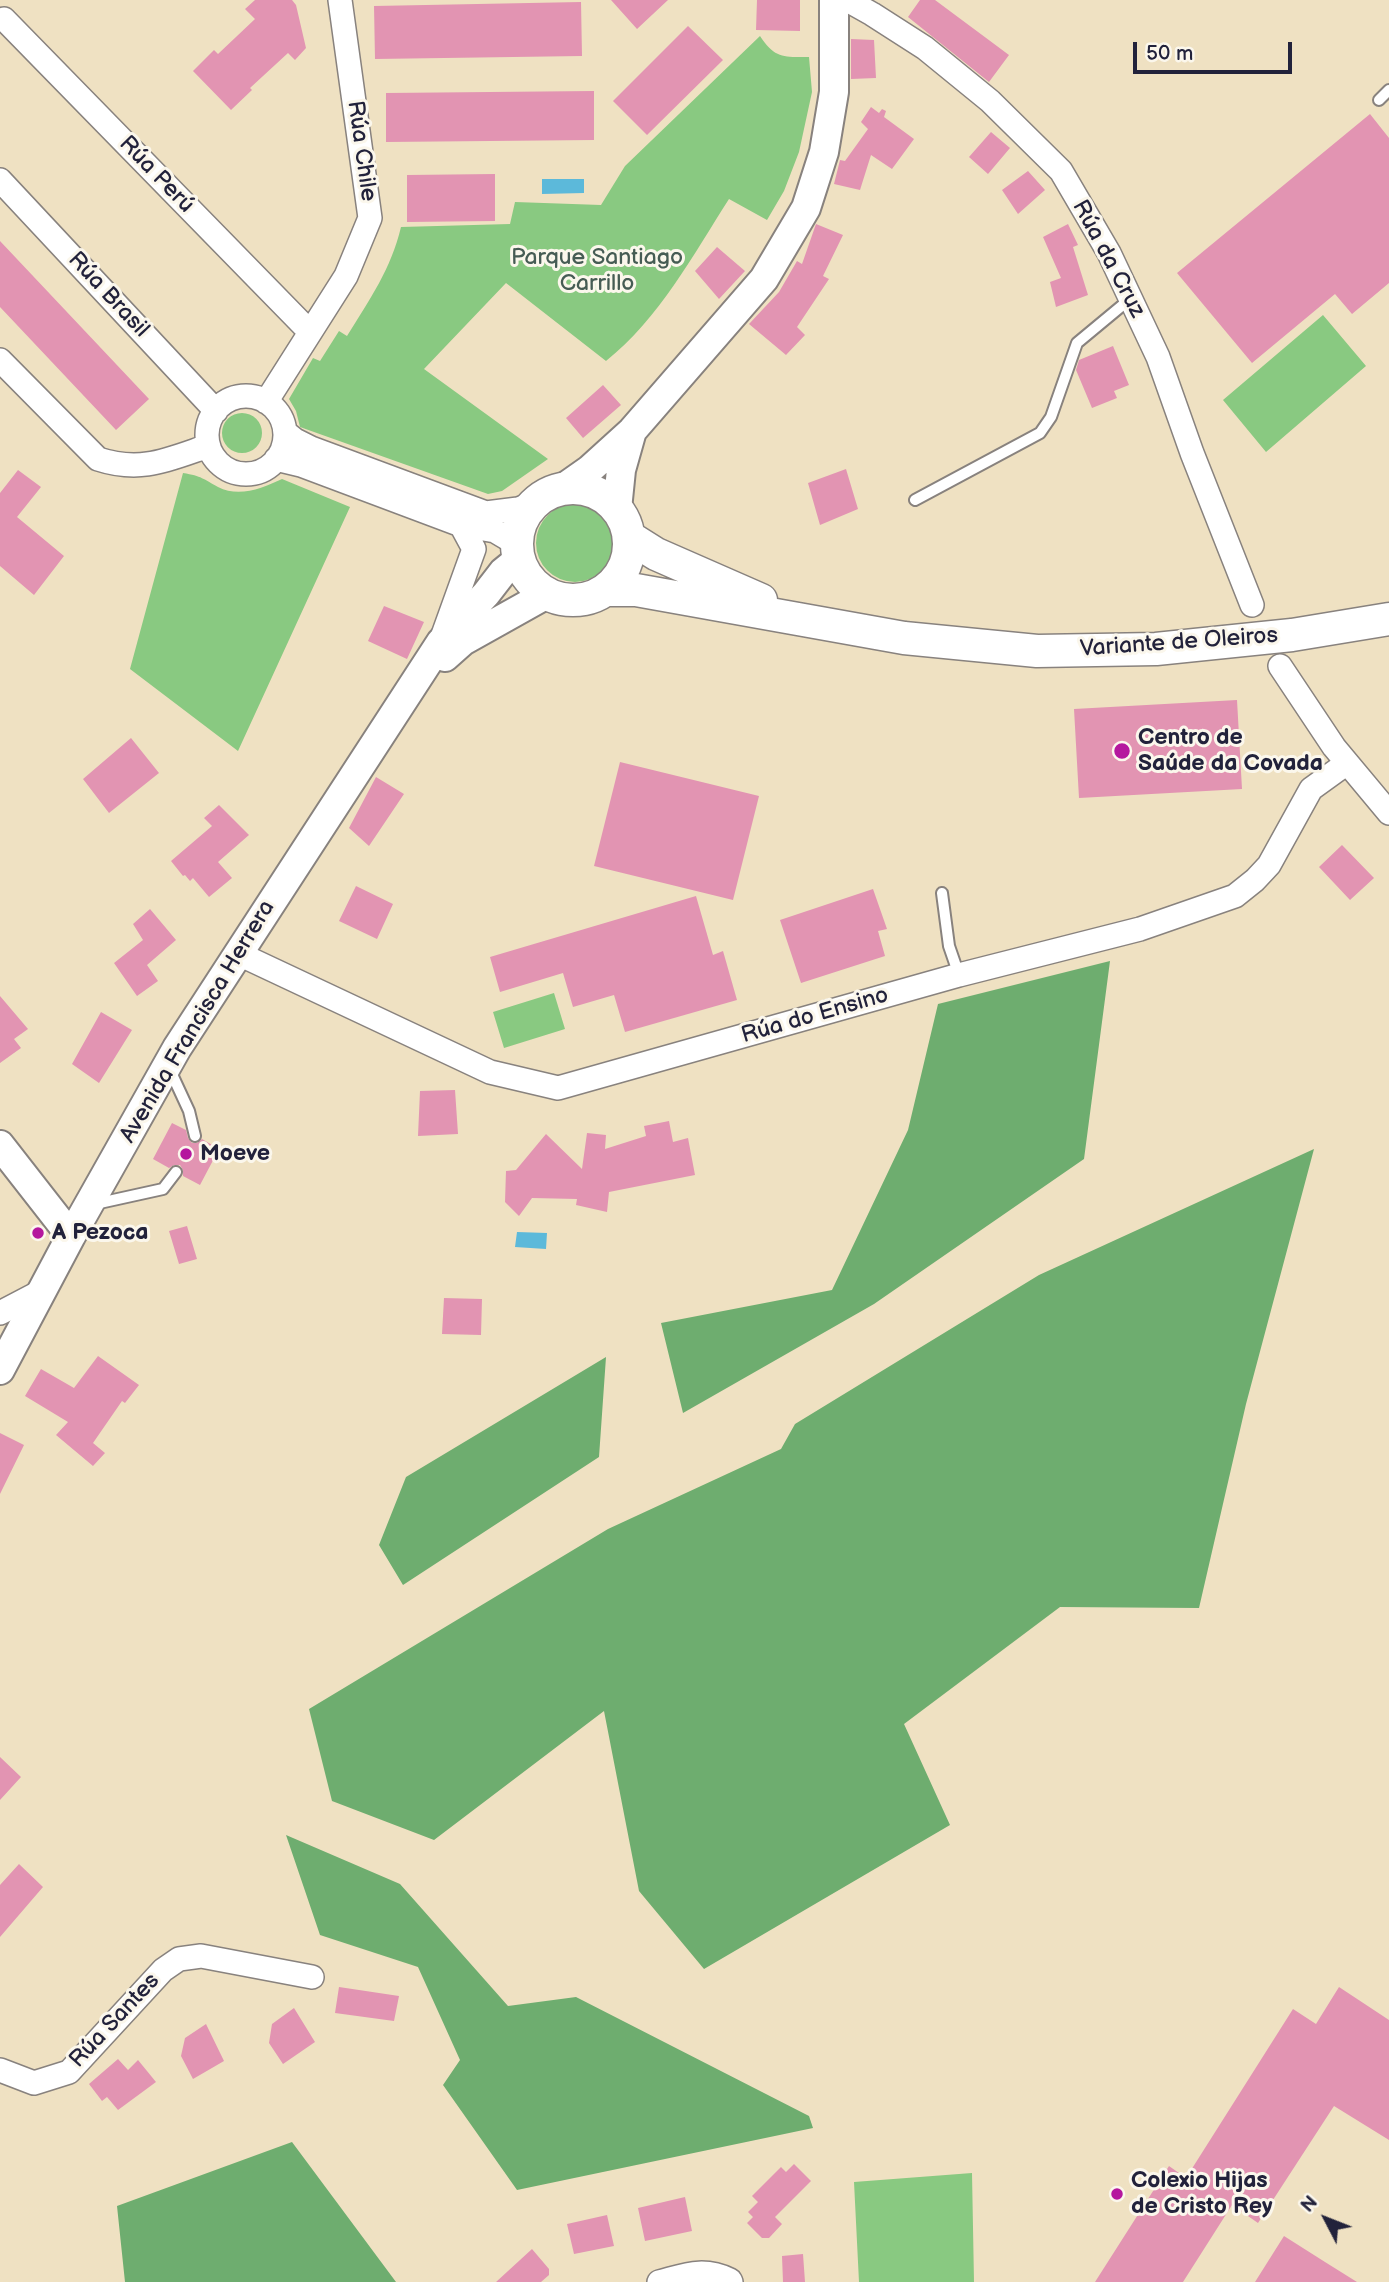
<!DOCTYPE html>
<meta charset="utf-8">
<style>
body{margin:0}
#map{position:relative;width:1389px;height:2282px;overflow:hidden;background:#efe1c2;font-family:"Balsamiq Sans",sans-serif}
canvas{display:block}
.north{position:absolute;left:1291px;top:2184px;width:70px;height:70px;-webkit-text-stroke:5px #fbf7ec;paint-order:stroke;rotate:312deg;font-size:19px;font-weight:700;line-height:28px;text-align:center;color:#22223b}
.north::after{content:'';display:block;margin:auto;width:24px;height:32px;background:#22223b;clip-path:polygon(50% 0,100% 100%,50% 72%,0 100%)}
.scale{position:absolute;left:1133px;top:42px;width:159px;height:32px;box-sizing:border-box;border:4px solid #22223b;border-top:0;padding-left:9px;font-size:21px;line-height:24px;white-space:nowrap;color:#22223b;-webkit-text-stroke:5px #fbf7ec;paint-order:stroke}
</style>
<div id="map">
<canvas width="1389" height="2282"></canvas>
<div class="north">N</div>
<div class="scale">50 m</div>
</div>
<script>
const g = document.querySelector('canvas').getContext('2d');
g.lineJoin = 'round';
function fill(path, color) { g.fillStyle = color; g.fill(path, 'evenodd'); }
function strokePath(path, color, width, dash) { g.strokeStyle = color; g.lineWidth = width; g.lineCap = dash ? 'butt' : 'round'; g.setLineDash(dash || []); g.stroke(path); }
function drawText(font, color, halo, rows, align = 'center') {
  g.font = font + ' "Balsamiq Sans",sans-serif'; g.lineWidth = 6; g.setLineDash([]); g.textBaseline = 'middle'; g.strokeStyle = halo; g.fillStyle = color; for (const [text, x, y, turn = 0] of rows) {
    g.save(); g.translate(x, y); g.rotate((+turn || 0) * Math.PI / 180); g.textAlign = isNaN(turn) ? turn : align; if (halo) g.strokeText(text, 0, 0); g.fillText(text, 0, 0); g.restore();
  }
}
fill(new Path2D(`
 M760,36C775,59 784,57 809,57L812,92L799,152L784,191L767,220L729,199C693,255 659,319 606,361L506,283L424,369L548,459L502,491L488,494L300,427L296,411L289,399L313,358L320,361L339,331L347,336C370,299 391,269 401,227L510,224L515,202L601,205L625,166Z
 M1323,315L1366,366L1266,452L1223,400Z
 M222 433a20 20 0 1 1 40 0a20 20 0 1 1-40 0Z
 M183,473C202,476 203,479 218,487C239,498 263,488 282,479L350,507L238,751L130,669Z
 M536 543a39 39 0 1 1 78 0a39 39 0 1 1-78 0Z
 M554,993L565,1029L504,1048L493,1012Z
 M972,2173L974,2282H859L854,2182Z`), '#89c981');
fill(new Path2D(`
 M1110,961L1084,1159L874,1304L683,1413L661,1323L832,1290L908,1130L938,1004Z
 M1314,1149L1246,1404L1199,1608L1060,1607L904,1724L950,1825L704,1969L639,1891L604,1711L434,1840L332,1801L309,1709L608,1529L781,1449L795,1424L1039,1275Z
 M606,1357L599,1457L403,1585L379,1545L406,1477Z
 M286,1835L400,1884L508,2006L576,1997L809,2116L813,2128L517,2190L443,2085L460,2060L418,1967L320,1935Z
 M292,2142L396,2282H125L117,2206Z`), '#6ead6f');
fill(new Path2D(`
 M542,179H584V193L542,194Z
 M517,1232L547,1233L546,1249L515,1247Z`), '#5cb9da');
fill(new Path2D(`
 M255,0H292L296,5L306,48L295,60L288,53L250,88L252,90L231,110L193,71L214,50L218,54L255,19L245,9Z
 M611,0H668L637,29Z
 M757,0H800V31L756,30Z
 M920,0H935L1009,55L989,82L908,17Z
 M581,2L582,56L375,59L374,6Z
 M688,26L723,60L647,135L613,101Z
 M851,39L874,40L876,78L851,79Z
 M594,91V140L386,142V93Z
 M871,107L879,113L882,109L886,111L884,117L914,139L892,169L871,155L860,190L834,184L840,160L845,161L868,129L861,122Z
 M1370,114L1389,138V283L1352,314L1335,294L1252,363L1177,273Z
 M991,132L1010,148L988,174L969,157Z
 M1028,171L1045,190L1018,214L1002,190Z
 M495,174V221L407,222V175Z
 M816,224L843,235L823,276L829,279L797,327L805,335L786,355L749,324L779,292L797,261L802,264Z
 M1068,224L1078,245L1073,247L1088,295L1056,307L1050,282L1061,278L1043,237Z
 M0,241L149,399L116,430L0,307Z
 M717,247L745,271L719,299L695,271Z
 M1113,346L1129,385L1114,391L1117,398L1092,408L1076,370L1079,360Z
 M603,385L621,405L583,438L566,418Z
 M846,469L858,509L820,525L808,483Z
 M18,470L41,487L17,517L64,556L34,595L0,566V493Z
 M384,606L424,622L407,659L368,641Z
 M1237,700L1242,789L1079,798L1074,709Z
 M131,738L159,773L109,813L83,779Z
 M620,762L759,796L733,900L594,866Z
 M376,777L404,794L369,846L349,828Z
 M219,805L249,835L218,862L232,878L209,897L193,878L190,881L185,875L183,876L171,861L212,826L204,818Z
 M1342,845L1374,878L1350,900L1319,867Z
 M356,886L393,904L377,939L339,921Z
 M873,889L887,929L878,931L885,956L801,983L780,920Z
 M696,896L713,955L723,951L737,1000L625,1032L614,995L573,1007L563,973L500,992L490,957Z
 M150,909L176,940L147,965L158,981L137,996L114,963L143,940L133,924Z
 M0,996L28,1029L14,1039L21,1048L0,1063Z
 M101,1012L132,1030L99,1083L72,1064Z
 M455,1090L458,1134L418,1136L420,1091Z
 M669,1121L673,1142L688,1138L695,1175L609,1192L607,1212L576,1205L577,1199L532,1198L519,1216L505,1202L506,1171L516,1170L546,1134L582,1169L587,1133L606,1135L605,1149L646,1136L644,1126Z
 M172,1123L186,1130L188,1138L192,1143H197L202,1139L219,1149L200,1185L183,1176V1170L180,1165H174L169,1168L153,1159Z
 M187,1226L197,1259L179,1264L169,1231Z
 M444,1298L482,1299L481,1335L442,1334Z
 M98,1356L139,1385L125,1403L122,1401L93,1443L105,1453L93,1466L56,1435L68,1422L25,1396L41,1369L74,1388Z
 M0,1433L24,1445L0,1494Z
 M0,1757L21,1777L0,1800Z
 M19,1864L43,1887L0,1937V1885Z
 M339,1987L399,1996L394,2021L335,2013Z
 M1339,1987L1389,2020V2140L1334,2106L1258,2223L1232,2205L1183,2282H1095L1169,2166L1186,2178L1293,2009L1316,2024Z
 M294,2008L315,2042L283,2064L269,2043L272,2024Z
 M206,2024L224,2061L193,2079L181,2056L185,2038Z
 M118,2059L128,2070L138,2060L156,2082L118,2110L107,2097L102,2101L89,2084Z
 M794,2164L811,2181L775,2217L782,2224L769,2238H762L747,2223L753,2217L748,2212L758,2202L752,2196L781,2167L786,2172Z
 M685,2197L692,2231L645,2241L638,2208Z
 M607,2215L614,2246L574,2254L567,2224Z
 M1284,2236L1325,2262L1357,2282H1255Z
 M532,2249L549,2269V2275L541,2282H496Z
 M803,2254L805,2282H783L782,2256Z`), '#e294b2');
const service = new Path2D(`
 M1379,100L1389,90
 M915,500L1040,433L1051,417L1077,343L1130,299
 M942,893L949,946L959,975
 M170,1070L189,1111L195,1136
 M95,1204L163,1189L176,1172`);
const minor = new Path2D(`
 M847,0L872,14L925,48L990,101L1061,171L1109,253L1158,357L1192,453L1252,605
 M4,19L309,331
 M0,180L216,411
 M0,360L98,459C141,473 167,460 208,446
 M207 435a39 39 0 1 1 78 0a39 39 0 1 1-78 0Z
 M266,402L346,276L370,218L340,0
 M285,432L295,440L311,448L486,513L518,509L535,503
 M276,459L301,465L461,525L495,531L517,544
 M443,635L474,549L461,525
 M1280,666L1334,747L1389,813
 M239,954L490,1072L558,1088L959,975L1140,929L1235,896L1255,880L1269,865L1311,789L1347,763
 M0,1313L42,1291
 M0,2070L34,2083L69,2072L163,1970L179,1959L201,1956L312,1977
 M659,2282C686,2275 703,2267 730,2280L731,2282`);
const tertiary = new Path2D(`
 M562,489L589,470L632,431L764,279L806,208L824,152L834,92V0
 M617,509L621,470L632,431
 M445,657L463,641L547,594
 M0,1145L71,1236
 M0,1370L71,1236L177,1048L441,642L486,594L503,572L519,559`);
const secondary = new Path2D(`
 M517 544a56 56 0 1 1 112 0a56 56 0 1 1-112 0Z
 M629,537L656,554L761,600
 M606,590H636L904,638L1037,651L1156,649L1292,635L1389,619`);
strokePath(service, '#88827e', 14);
strokePath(minor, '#88827e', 26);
strokePath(tertiary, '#88827e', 32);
strokePath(secondary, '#88827e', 35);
strokePath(service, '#fff', 10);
strokePath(minor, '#fff', 23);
strokePath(tertiary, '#fff', 28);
strokePath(secondary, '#fff', 32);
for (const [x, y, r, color] of [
 [1122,751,9,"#b5179e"],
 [186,1154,7,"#b5179e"],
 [38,1233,7,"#b5179e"],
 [1117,2194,7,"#b5179e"]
]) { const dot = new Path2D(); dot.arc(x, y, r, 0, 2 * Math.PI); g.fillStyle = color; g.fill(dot); strokePath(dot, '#fbf7ec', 2.5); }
drawText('23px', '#22223b', '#fbf7ec', [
 ["Rúa Chile",361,151,82],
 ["Rúa Perú",156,175,46],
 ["Rúa da Cruz",1108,259,62],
 ["Rúa Brasil",108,295,47],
 ["Variante de Oleiros",1179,643,-4],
 ["Rúa do Ensino",815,1016,-16],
 ["Avenida Francisca Herrera",198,1022,-59],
 ["Rúa Santes",115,2021,-47]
]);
drawText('23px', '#465c54', '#fbf7ec', [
 ["Parque Santiago",597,258],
 ["Carrillo",597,284]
]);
drawText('bold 23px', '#22223b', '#fbf7ec', [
 ["Centro de",1138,738],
 ["Saúde da Covada",1138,764],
 ["Moeve",200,1154],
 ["A Pezoca",52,1233],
 ["Colexio Hijas",1131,2181],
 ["de Cristo Rey",1131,2207]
], 'left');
</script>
